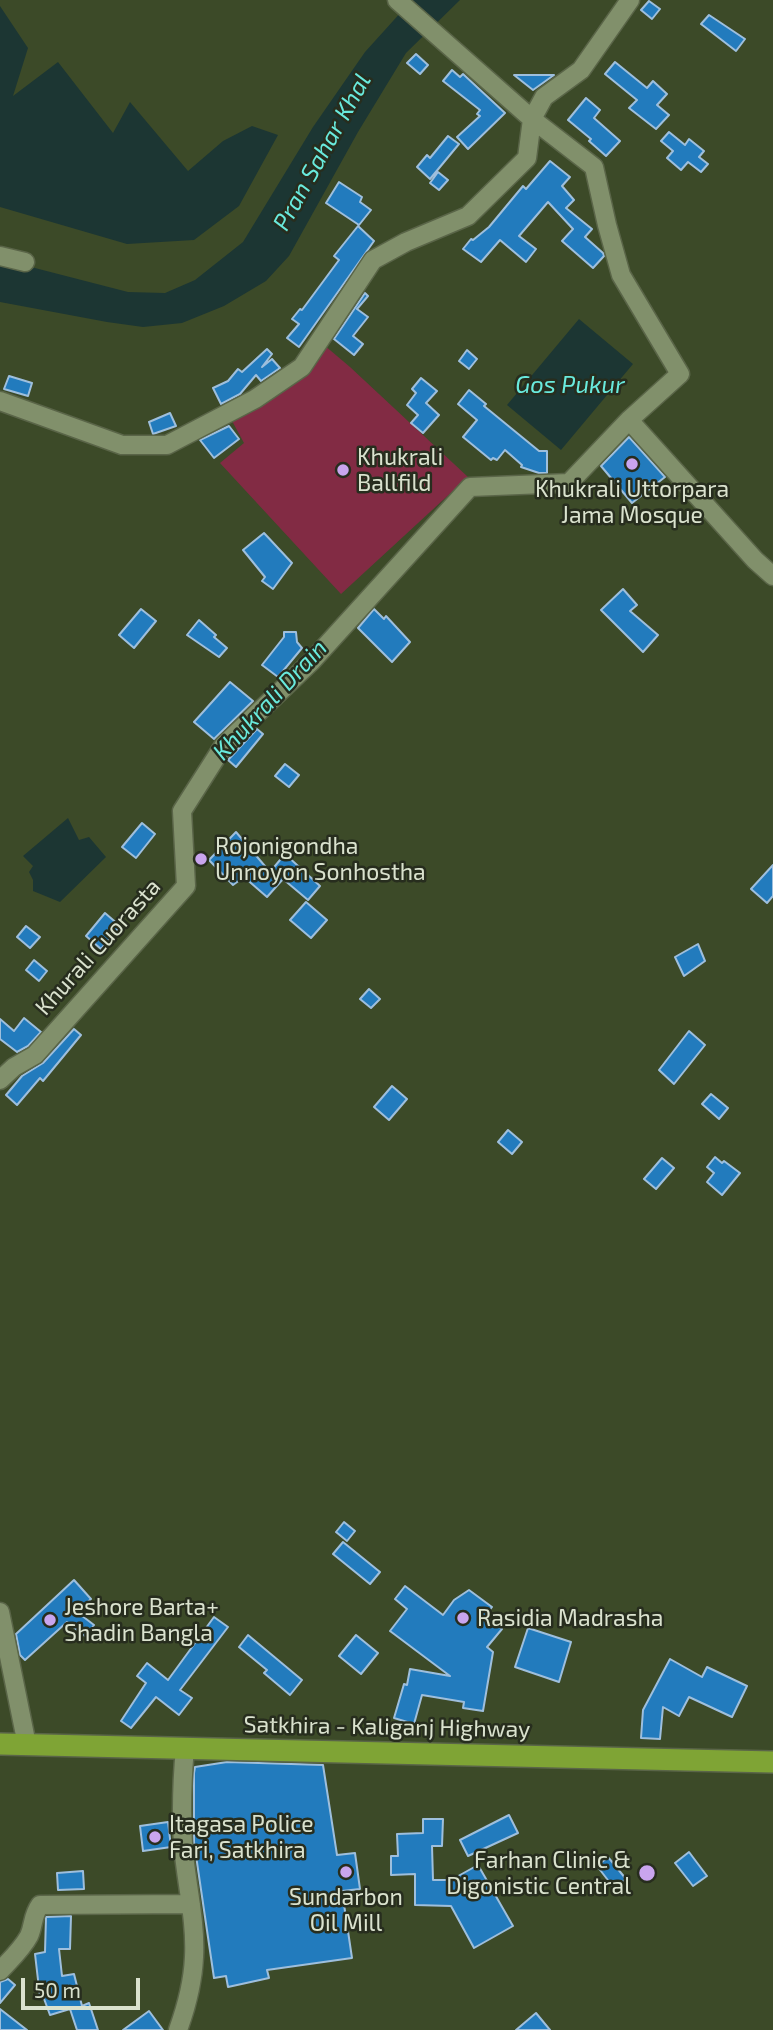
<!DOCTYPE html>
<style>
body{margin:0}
#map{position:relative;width:773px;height:2030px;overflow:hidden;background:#3c4a28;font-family:"Exo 2",sans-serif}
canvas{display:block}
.scale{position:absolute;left:21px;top:1978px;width:119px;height:32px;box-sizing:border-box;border:4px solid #dae2ce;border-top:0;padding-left:9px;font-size:21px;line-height:24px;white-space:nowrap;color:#dae2ce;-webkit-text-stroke:5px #272d1e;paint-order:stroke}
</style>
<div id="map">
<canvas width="773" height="2030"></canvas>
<div class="scale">50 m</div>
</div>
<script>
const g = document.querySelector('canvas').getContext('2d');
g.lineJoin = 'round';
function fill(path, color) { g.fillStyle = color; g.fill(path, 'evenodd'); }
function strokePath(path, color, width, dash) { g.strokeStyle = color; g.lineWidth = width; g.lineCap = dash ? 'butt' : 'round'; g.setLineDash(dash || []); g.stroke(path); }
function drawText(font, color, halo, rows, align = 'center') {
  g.font = font + ' "Exo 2",sans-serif'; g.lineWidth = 5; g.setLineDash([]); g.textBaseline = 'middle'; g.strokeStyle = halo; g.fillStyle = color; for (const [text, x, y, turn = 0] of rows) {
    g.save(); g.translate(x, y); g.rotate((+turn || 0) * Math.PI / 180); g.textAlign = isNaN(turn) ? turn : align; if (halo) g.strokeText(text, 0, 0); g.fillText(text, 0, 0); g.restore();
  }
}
fill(new Path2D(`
 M324,345L350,367L468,477L341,594L220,463L244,443L231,419Z`), '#822b44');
fill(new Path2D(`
 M412,0H460L406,53L358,132L289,256L266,281L224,306L182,323L143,327L107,322L0,302V259L128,292L165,293L195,280L243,242L313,127L365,52Z
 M0,6L28,48L13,96L58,62L113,133L130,102L188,171L223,141L252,126L278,135L239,206L194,240L127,244L0,207Z
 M579,319L633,364L561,450L507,405Z
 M68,818L79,840L89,837L106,857L60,902L33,891V880L29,872L33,866L23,856Z`), '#1c3633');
const building = new Path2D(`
 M649,1L660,9L652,19L641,10Z
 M709,15L745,39L736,51L701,24Z
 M416,54L428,65L420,74L407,63Z
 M615,62L647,88L653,81L667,94L657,105L669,115L656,129L629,108L637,100L605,74Z
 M452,70L460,77L463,74L505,113L468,149L457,137L480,116L477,114L480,110L443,81Z
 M514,75H554L533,90Z
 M586,98L600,110L594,118L620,141L606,156L589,141L591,139L568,120Z
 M669,132L685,145L689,139L704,151L699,157L708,164L701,172L688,162L681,170L667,158L673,151L661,141Z
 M448,136L459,144L430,179L417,167L427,155L430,158Z
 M550,161L570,177L562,186L574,200L566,208L592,229L585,237L603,253L604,256L593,268L562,241L573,229L548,202L519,236L536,249L526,262L500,240L481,262L463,249L471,239L473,240L489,227L523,186L526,189Z
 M438,172L448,180L439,190L430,183Z
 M339,182L362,197L360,202L371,210L359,225L326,203Z
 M358,226L374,241L299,347L287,338L299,324L292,319L300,309L302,310L339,260L334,256Z
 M365,293L368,296L357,309L368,317L353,336L363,344L354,355L334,339Z
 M267,349L272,354L262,367L272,359L280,368L261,381L256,375L240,394L221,404L213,388L228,381L238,369L242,372Z
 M467,350L477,359L469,369L459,361Z
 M9,376L32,383L28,396L4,389Z
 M421,378L437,391L426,403L439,415L423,433L411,423L418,415L407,405L416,393L412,389Z
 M469,390L486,404L484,406L539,451H547V473H539L521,467L522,465L505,450L497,460L493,458L491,460L463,437L477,420L458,404Z
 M170,413L176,426L153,434L149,422Z
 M229,426L239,439L214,458L200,440Z
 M629,437L665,477L632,503L601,466Z
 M264,533L292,563L273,589L262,581L265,577L243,550Z
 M623,589L637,605L630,611L658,635L643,652L601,610Z
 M141,609L156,621L134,648L119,635Z
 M374,609L384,619L386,616L410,642L392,662L358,628Z
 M199,620L216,635L214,637L227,648L219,657L187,635Z
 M284,632H296L297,642L302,648L278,677L262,665L284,637Z
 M230,682L253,701L214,739L194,722Z
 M257,729L263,734L236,767L228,760Z
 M285,764L299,775L289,787L275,776Z
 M142,823L155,834L136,858L122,847Z
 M236,832L270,872L285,854L320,886L308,900L283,879L267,897L244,877L233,885L209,860Z
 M773,865V896L767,903L751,889Z
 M306,902L327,920L311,938L290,920Z
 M105,913L120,926L101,949L86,936Z
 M26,926L40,937L30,948L17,937Z
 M698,944L705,961L684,976L675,957Z
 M34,960L47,971L39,981L26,970Z
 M369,989L380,999L371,1008L360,999Z
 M24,1018L41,1032L28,1046L17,1052L0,1039V1019L14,1031Z
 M74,1029L81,1035L43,1081L40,1078L17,1105L6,1095L22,1076L43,1063Z
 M689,1031L705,1045L674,1084L659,1070Z
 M392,1086L407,1099L389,1120L374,1107Z
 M711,1094L728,1108L719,1119L702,1104Z
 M508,1130L522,1142L512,1154L498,1142Z
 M715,1157L722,1163L724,1161L740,1173L722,1195L707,1182L714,1173L707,1167Z
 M662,1158L674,1168L656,1189L644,1179Z
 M344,1522L355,1531L347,1541L336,1532Z
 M343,1542L380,1572L370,1584L333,1554Z
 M74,1580L91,1599L77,1612L94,1625L86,1637L67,1622L25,1660L20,1655L16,1634Z
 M405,1586L443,1615L454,1600L469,1590L492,1607L485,1616L502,1629L487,1647L493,1652L483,1711L463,1708L464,1702L422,1695L414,1724L394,1718L404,1684L407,1685L410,1669L450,1676L390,1631L407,1609L395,1599Z
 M214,1617L228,1627L180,1690L192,1698L179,1715L156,1697L131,1728L121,1721L146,1683L137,1676L147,1663L168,1680Z
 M528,1628L571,1642L559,1682L515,1667Z
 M248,1635L302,1680L290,1695L264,1673L267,1670L239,1647Z
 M356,1635L378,1653L361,1674L339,1656Z
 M670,1659L702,1677L707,1667L747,1686L732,1717L689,1697L679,1716L663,1707L660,1739L641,1738L643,1710Z
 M227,1762L323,1765L337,1855L355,1853L360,1889L342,1891L352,1958L267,1970L269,1978L228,1987L226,1976L214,1978L194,1842V1773L195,1767Z
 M509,1815L518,1833L468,1856L460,1840Z
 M423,1819H443L442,1846H432L433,1880H451L478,1865L513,1926L474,1948L451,1906L415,1905V1874L391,1875V1856H398L397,1834L423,1833Z
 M168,1822L171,1847L143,1851L140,1826Z
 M689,1852L707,1876L693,1886L675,1863Z
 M608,1857L626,1879L614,1888L597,1866Z
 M83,1871L84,1889L58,1890L57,1873Z
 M71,1916L70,1949H59L62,1976L74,1974L82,2006L89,2003L98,2030H77L70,2009L50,2015L43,1996L40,1997L35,1954L45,1952L46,1917Z
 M8,1979L15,1985L0,2003V1982Z
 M0,2009L27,2030H0Z
 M149,2011L163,2030H123Z
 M536,2013L550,2030H516Z`);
fill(building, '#227bbd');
strokePath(building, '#9ebfdd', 2);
const secondary = new Path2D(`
 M0,256L25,262
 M0,401L122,445H167L255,399L302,367L373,260L406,242L468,216L527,158L532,119L397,0
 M629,420L755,560L773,576
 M0,1080L14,1067L35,1055L186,886L182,811L224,745L312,661L470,487L569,483L629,420L680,374L621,275L607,225L594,167L532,119L544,97L581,70L630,0
 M0,1612L27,1745
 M0,1971C10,1960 22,1949 29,1936C34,1925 32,1916 40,1905L191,1904
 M178,2030C186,2008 193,1980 194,1957C196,1920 186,1882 183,1845C181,1812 182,1780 185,1748`);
const highway = new Path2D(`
 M0,1744L773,1762`);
strokePath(secondary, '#5a6548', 21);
strokePath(highway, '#5a6548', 24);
strokePath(secondary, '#81906b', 18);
strokePath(highway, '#7fa435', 21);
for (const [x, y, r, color] of [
 [632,464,7,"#c9a5ee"],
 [343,470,7,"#c9a5ee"],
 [201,859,7,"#c9a5ee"],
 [463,1618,7,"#c9a5ee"],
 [50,1620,7,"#c9a5ee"],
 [155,1837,7,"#c9a5ee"],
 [346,1872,7,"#c9a5ee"],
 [647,1873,9,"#c9a5ee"]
]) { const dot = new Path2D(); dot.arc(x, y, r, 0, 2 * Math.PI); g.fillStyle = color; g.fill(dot); strokePath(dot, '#272d1e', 2.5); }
drawText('23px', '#dae2ce', '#272d1e', [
 ["Khukrali",357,457],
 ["Ballfild",357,483],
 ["Khukrali Uttorpara",632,489,"center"],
 ["Jama Mosque",632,515,"center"],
 ["Rojonigondha",215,846],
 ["Unnoyon Sonhostha",215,872],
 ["Jeshore Barta+",64,1607],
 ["Shadin Bangla",64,1633],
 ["Rasidia Madrasha",477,1618],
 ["Itagasa Police",169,1824],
 ["Fari, Satkhira",169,1850],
 ["Farhan Clinic &",631,1860,"right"],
 ["Digonistic Central",631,1886,"right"],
 ["Sundarbon",346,1897,"center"],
 ["Oil Mill",346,1923,"center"]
], 'left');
drawText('23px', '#dae2ce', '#272d1e', [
 ["Khurali Cuorasta",98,947,-48],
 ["Satkhira - Kaliganj Highway",387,1727,1]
]);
drawText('italic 24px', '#69eadd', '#272d1e', [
 ["Pran Sahar Khal",322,152,-61],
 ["Gos Pukur",570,385],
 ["Khukrali Drain",270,700,-47]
]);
</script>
